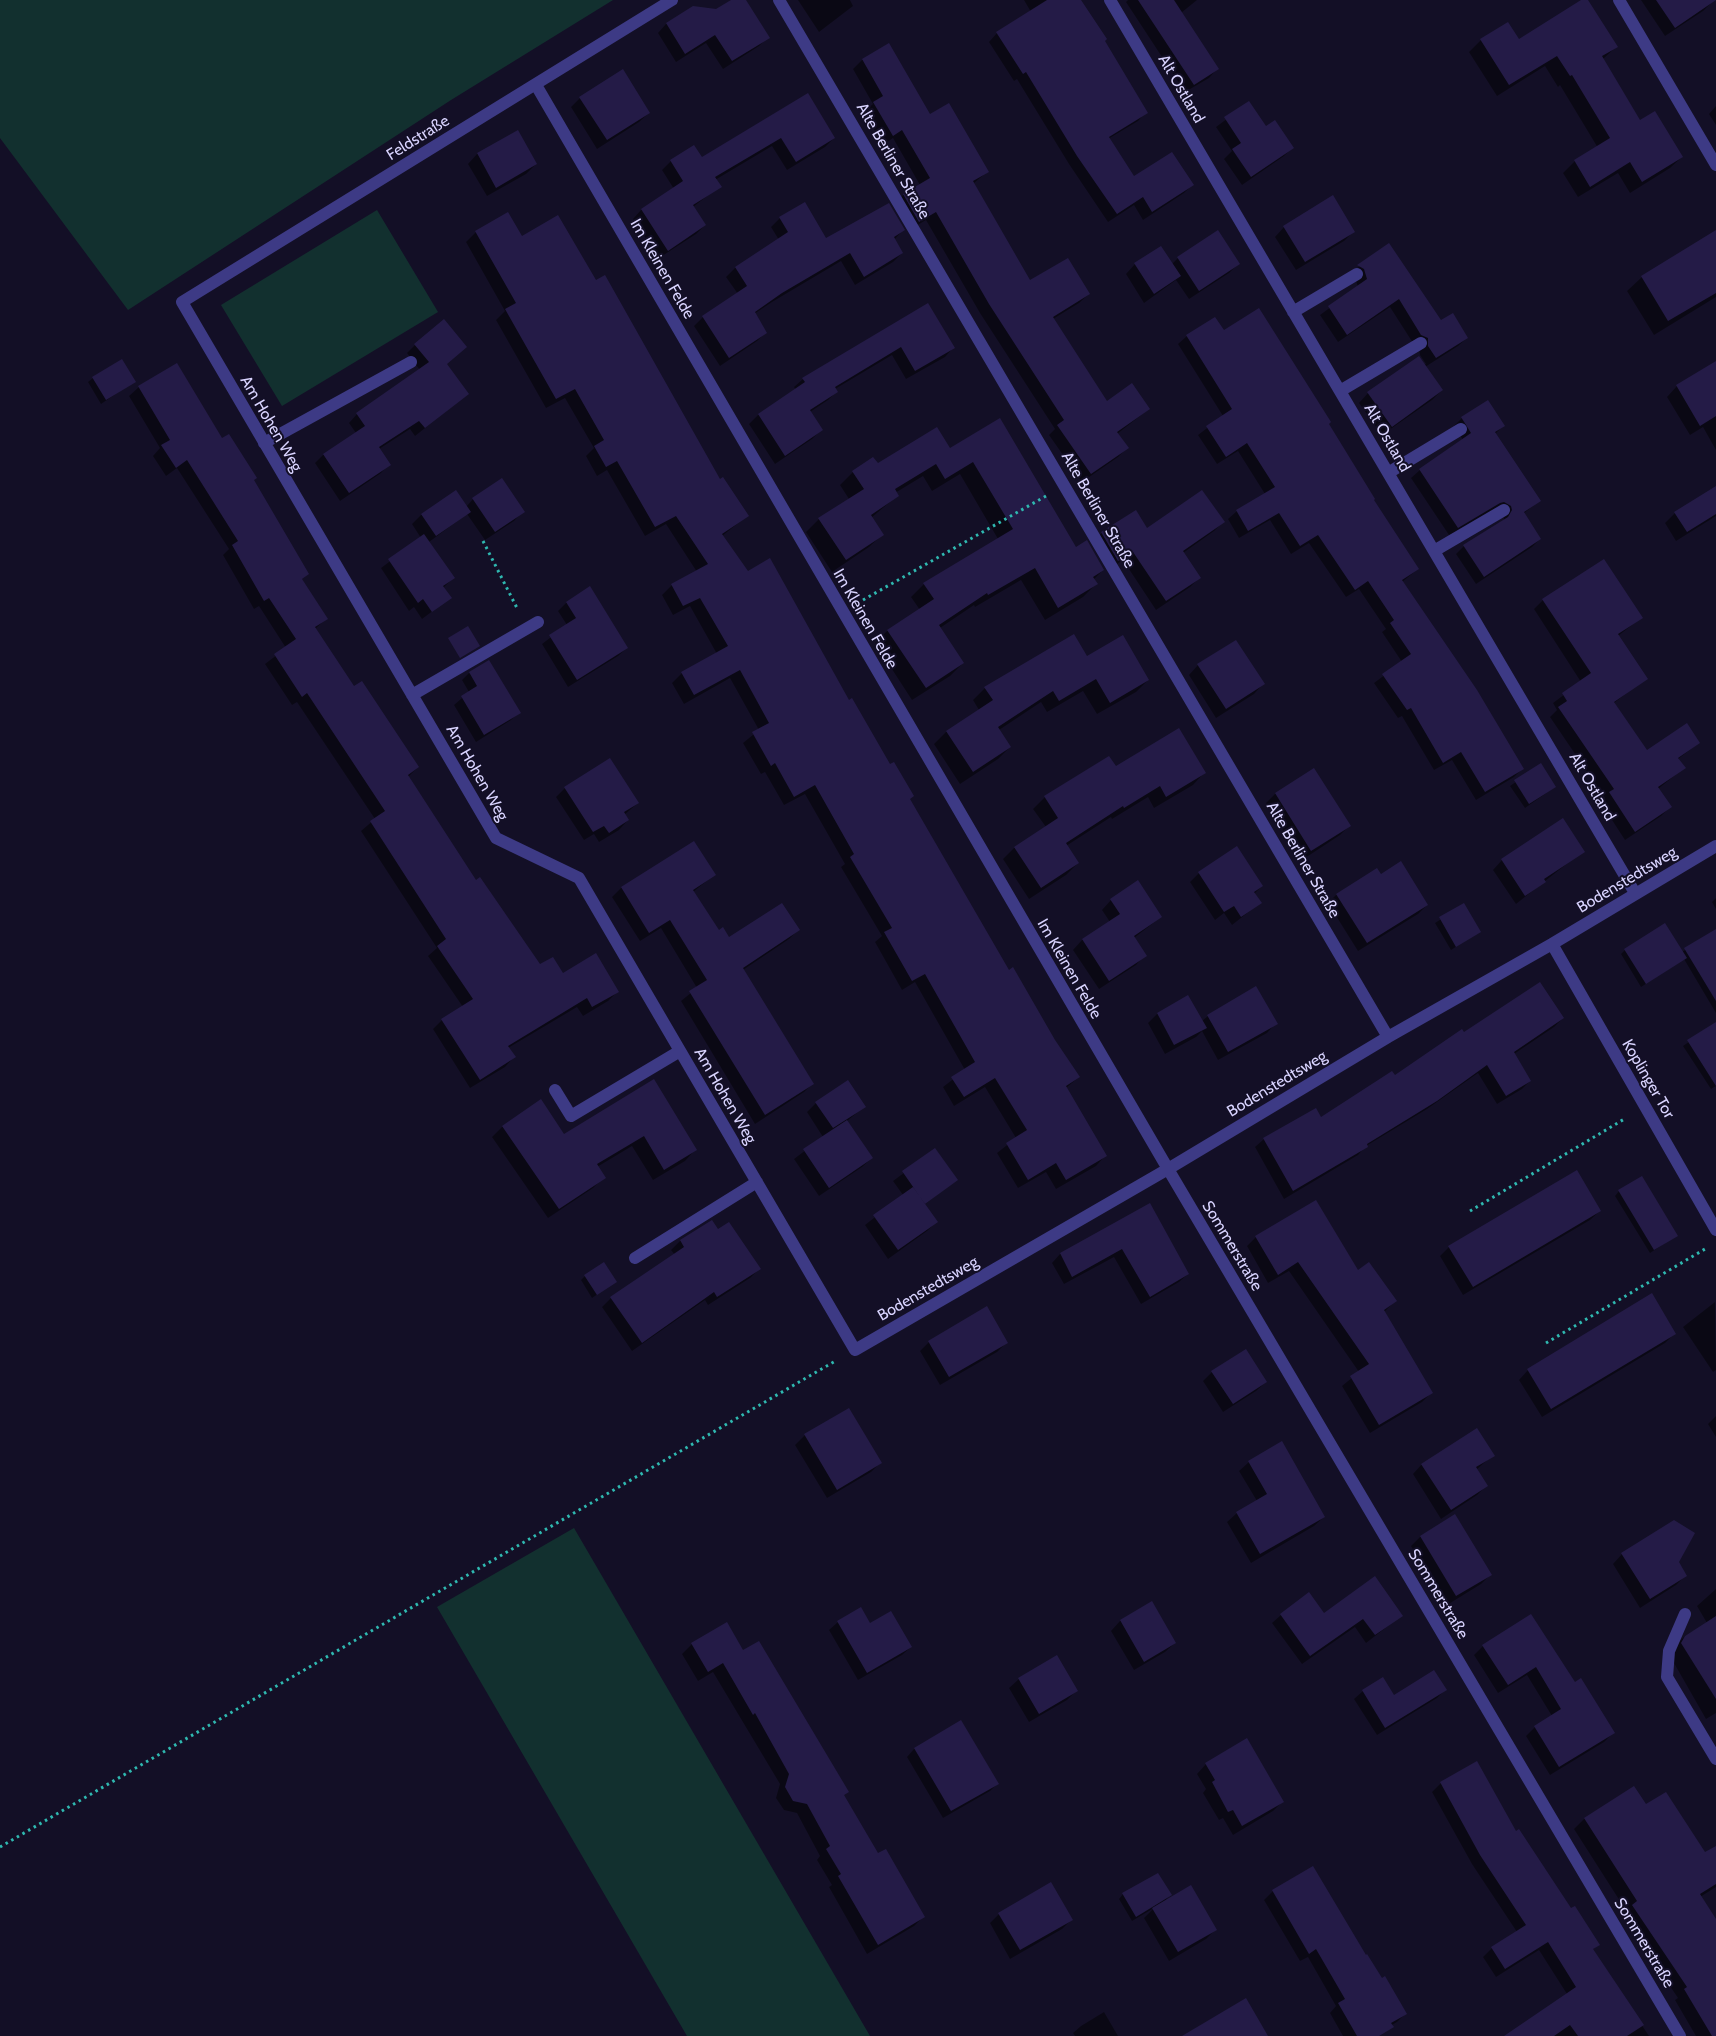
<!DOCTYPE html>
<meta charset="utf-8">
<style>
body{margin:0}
canvas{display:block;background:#130f26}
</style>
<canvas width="1716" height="2036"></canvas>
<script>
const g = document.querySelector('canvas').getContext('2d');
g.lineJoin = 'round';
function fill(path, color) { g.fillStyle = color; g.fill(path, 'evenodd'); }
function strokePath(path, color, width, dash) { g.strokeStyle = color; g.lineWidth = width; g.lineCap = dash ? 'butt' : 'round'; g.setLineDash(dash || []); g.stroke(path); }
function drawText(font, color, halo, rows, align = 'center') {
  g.font = font + ' Cabin,sans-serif'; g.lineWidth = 4; g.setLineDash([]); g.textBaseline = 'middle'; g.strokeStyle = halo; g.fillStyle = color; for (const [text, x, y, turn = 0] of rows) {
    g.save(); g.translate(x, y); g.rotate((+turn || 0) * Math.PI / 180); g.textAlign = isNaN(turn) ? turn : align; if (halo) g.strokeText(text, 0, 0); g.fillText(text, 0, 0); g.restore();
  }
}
fill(new Path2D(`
 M0,0H613L451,100L128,310L0,138Z
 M377,210L438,312L282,406L221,305Z
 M574,1528L870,2036H687L437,1607Z`), '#12302f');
fill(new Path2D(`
 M734,0H744L768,37L759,46L723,69L706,43L676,62L658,33L666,24L693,8L716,11Z
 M798,0H850L853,6L819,32Z
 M1024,0H1080L1146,112L1138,121L1108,139L1134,178L1192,185L1184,193L1143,220L1134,205L1108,222L1069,164L1017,79L1014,81L989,42L997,33L1031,12Z
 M1128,0H1197L1181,13L1217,69L1209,78L1185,92L1126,2Z
 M1584,0H1587L1616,47L1603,59L1640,122L1682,157L1670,168L1630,193L1618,173L1578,197L1563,173L1575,161L1598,148L1560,85L1558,87L1545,66L1497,96L1469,52L1481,40L1518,41Z
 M1641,0H1711L1712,2L1703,11L1665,36Z
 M889,45L930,116L987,172L974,183L1030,282L1089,294L1079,303L1053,319L1107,402L1149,409L1117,434L1127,448L1118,457L1082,482L1049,435L1055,429L980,313L926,220L909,230L894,205L903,195L920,185L893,138L883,145L864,112L873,104L853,69L862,60Z
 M808,95L834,138L825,147L787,170L772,146L715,180L720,186L693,207L705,225L696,234L659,258L633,219L641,210L674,189L662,170L671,161L694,146L702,158Z
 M580,98L649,113L639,122L597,149L571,107Z
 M1248,103L1265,128L1292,148L1284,156L1242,185L1224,159L1232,151L1216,127Z
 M1716,106V125L1709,114Z
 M517,132L536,164L526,174L487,196L468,164L477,154Z
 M780,218L826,240L903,230L894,240L902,253L893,262L855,285L841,261L772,302L754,314L766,332L757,341L720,366L694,326L703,317L738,294L726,277L735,268L779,240L771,227Z
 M1284,227L1354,231L1344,241L1296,270L1275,237Z
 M1716,231V297L1654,335L1627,291L1642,277Z
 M476,232L521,237L595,282L719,481L747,516L722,536L748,572L849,701L909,800L1008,971L1079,1077L1066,1088L1105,1156L1096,1166L1056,1189L1046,1172L1018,1188L997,1153L1016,1138L985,1087L954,1106L943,1087L965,1070L915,982L902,990L875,942L882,936L841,867L845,864L805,794L784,805L765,772L761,774L743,743L759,730L730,678L684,704L672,683L682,673L717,654L690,606L673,615L662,595L672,585L697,572L666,524L645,536L607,470L597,476L586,456L594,448L565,398L546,408L496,320L505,311L466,242Z
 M1389,245L1441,322L1467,338L1458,346L1425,367L1442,390L1432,400L1382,435L1359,403L1368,393L1426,364L1420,355L1419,347L1413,343L1390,307L1338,342L1320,315L1358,287L1355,278L1349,274Z
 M1161,247L1172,264L1178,258L1239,263L1229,273L1189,299L1176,280L1144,303L1126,274L1135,264Z
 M928,305L953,348L945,357L906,379L892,355L835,389L837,391L828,400L810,412L821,430L812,439L775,464L749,424L758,415L796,390L794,387L803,379Z
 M1224,332L1327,424L1372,500L1418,569L1402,582L1522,769L1514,777L1476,800L1452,760L1434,770L1402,716L1398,718L1374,683L1402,662L1382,632L1386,629L1359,589L1346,597L1309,543L1291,554L1270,520L1239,538L1228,519L1237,511L1265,494L1238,451L1217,464L1198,435L1223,416L1178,344L1187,336Z
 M415,345L468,394L415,436L410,429L379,449L389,464L381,473L340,501L315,463L323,455L356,433L349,423L357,414L420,370L407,353Z
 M1716,363V450L1703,427L1690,435L1667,397L1677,386Z
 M177,364L221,440L253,481L308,574L301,580L326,619L315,629L354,688L418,767L408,777L476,882L539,966L617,992L608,1001L583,1016L577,1007L508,1048L514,1057L505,1067L470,1088L433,1029L442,1020L463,1007L428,956L437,948L361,831L375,819L297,702L292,705L265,664L286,648L259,606L254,609L223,555L229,549L177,468L166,476L153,456L160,448L129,396L139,387Z
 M93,378L135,381L101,404L88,382Z
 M1462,418L1503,426L1495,434L1539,501L1523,514L1540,539L1532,547L1476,584L1456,554L1464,546L1504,520L1503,514L1449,535L1411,478L1420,470L1463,440L1454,426Z
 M1000,420L1075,549L1103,570L1093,580L1096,584L1083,597L1045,620L1021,580L975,607L974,605L940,628L963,663L950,676L912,700L875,643L888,630L920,610L911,597L924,584L998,539L960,474L932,491L923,476L895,493L897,496L871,518L882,535L869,547L832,572L806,532L819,519L849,499L840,485L853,472L949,450Z
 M1716,487V516L1676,541L1665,523L1675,513Z
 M456,492L466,507L473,499L523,511L514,521L485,540L467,514L429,542L453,578L443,588L450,598L422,619L414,607L409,611L381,568L421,538L412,524L421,515Z
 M1223,522L1214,531L1183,553L1199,578L1190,587L1156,610L1123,560L1108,570L1092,542L1102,533Z
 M1543,600L1641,618L1618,636L1646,678L1614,703L1647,752L1699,743L1678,759L1684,768L1658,789L1670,807L1661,816L1625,840L1601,803L1605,798L1550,717L1557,710L1553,703L1581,682L1534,609Z
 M567,602L627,648L618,656L568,687L542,644L567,625L558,611Z
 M1086,658L1148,680L1136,692L1097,714L1083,691L1047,712L1041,702L999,730L1010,747L998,759L960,784L934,744L946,732L979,710L973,700L985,688Z
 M1198,665L1263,684L1254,694L1216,718L1189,675Z
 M469,673L519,712L511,720L476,742L454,705L469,692L462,680Z
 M1540,765L1555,787L1525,808L1510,786Z
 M1115,768L1204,773L1193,785L1154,808L1148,797L1112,819L1111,817L1066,846L1078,863L1066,875L1029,899L1003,859L1014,848L1046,827L1033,809L1045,797Z
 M1314,770L1349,826L1340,835L1302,860L1266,803L1275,794Z
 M565,788L638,803L624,815L628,820L619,830L599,842L594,834L584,840L556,797Z
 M694,842L714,875L693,892L718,932L729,939L798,930L789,939L743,970L813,1083L804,1092L755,1124L681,1001L697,988L661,928L640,941L612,897L621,888Z
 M1583,851L1516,904L1493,870L1502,860Z
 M1377,869L1381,875L1427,905L1418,914L1358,951L1328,903L1336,895Z
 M1199,873L1262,886L1254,894L1260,903L1232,925L1224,913L1215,920L1190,882Z
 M1716,898V909L1712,902Z
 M1111,900L1161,917L1134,938L1145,955L1136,965L1099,989L1073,950L1082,940L1110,922L1102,910Z
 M1463,905L1479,932L1451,950L1435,923Z
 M1716,931V1013L1684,959L1641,987L1621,954L1625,950L1682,952Z
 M1188,997L1202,1021L1208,1016L1276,1023L1267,1033L1218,1060L1202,1031L1196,1037L1165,1054L1148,1023L1157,1014Z
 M1563,1018L1554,1027L1514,1054L1530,1081L1522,1089L1497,1104L1478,1073L1427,1109L1366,1146L1358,1155L1284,1199L1255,1147L1264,1139L1320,1118L1394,1077L1464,1034Z
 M1716,1023V1086L1711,1089L1683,1046Z
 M654,1081L695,1150L685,1161L653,1180L632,1146L597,1167L604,1177L593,1188L548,1218L492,1137L502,1127L541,1100L564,1135Z
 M816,1103L864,1107L847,1121L872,1158L862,1167L819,1196L794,1159L823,1137L807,1112Z
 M935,1150L956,1180L924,1205L936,1222L927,1231L888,1259L865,1225L903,1195L893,1181Z
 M1619,1191L1676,1236L1650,1253L1615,1196Z
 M1149,1205L1188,1274L1179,1282L1141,1304L1114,1257L1064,1284L1052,1263L1060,1254Z
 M1600,1211L1590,1220L1463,1295L1440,1256L1449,1247Z
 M712,1221L718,1231L759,1269L750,1278L708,1305L705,1300L632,1351L602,1307L611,1298L675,1255L671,1250L680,1241Z
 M1256,1237L1358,1271L1395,1301L1384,1312L1432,1392L1422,1402L1370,1433L1342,1386L1359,1372L1289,1271L1268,1283L1247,1246Z
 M585,1276L615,1282L592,1298L581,1280Z
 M1715,1302L1716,1370L1713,1372L1683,1327Z
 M1675,1333L1665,1343L1542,1417L1519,1380L1528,1370Z
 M929,1342H1007L997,1352L940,1385L920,1351Z
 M1212,1372L1266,1382L1256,1391L1223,1412L1203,1381Z
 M848,1409L880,1463L871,1472L827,1498L795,1445L805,1435Z
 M1716,1416V1437L1708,1424Z
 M1493,1455L1476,1470L1486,1486L1477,1495L1441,1519L1413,1474L1422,1464Z
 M1249,1462L1324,1517L1314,1526L1251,1563L1227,1522L1237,1513L1257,1501L1239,1471Z
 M1455,1516L1490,1575L1481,1584L1447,1605L1411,1546L1420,1537Z
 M1622,1554L1686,1575L1676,1585L1640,1608L1613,1564Z
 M1716,1589V1713L1706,1719L1670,1656L1672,1649L1685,1636L1707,1623L1697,1606Z
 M1151,1603L1175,1643L1165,1652L1134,1670L1111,1631L1120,1621Z
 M1281,1615H1324L1401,1616L1366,1643L1355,1627L1302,1664L1272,1623Z
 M1530,1616L1575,1683L1613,1733L1604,1742L1550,1775L1526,1736L1535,1727L1552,1716L1527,1675L1498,1693L1474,1655L1483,1646Z
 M838,1622L870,1625L911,1647L902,1655L858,1680L829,1630Z
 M692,1644L743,1652L843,1796L877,1855L924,1916L914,1926L867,1954L829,1887L832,1885L817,1860L820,1856L797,1813L784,1810L776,1798L780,1784L713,1672L698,1681L682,1654Z
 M1057,1657L1076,1691L1067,1700L1029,1722L1009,1688L1019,1679Z
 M1445,1690L1437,1698L1377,1735L1354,1699L1363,1691L1393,1696Z
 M961,1722L997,1784L990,1791L943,1818L907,1757L914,1749Z
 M1206,1764L1282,1802L1273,1811L1233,1835L1223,1818L1219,1820L1203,1793L1206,1789L1197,1774Z
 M1441,1783L1516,1833L1571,1910L1598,1944L1592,1950L1649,2036H1516L1567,1994L1539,1950L1496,1977L1483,1957L1492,1948L1517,1932L1472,1864L1432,1792Z
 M1634,1787L1646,1806L1704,1854L1716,1847V1887L1700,1897L1716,1921V2036H1696L1675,2000L1678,1998L1623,1916L1627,1912L1574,1829L1584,1819Z
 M1273,1891L1365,1957L1405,2014L1397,2022L1373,2036H1343L1330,2013L1336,2006L1308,1957L1300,1961L1264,1900Z
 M1123,1894L1170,1895L1164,1902L1216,1929L1206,1939L1169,1961L1144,1918L1154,1908L1132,1921L1119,1899Z
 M999,1914L1071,1920L1062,1929L1010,1959L990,1923Z
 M1104,2012L1118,2036H1075L1073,2033L1081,2026Z`), '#0007');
fill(new Path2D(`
 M731,0H746L770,38L732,61L715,35L685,54L666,23L693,6L716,9Z
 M1047,0H1081L1107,39L1105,41L1148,113L1109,137L1134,176L1172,152L1194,185L1152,212L1143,197L1117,214L1077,156L1026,72L1023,74L996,32Z
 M1138,0H1174L1219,69L1194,85Z
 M1581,0H1588L1618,47L1602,56L1640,120L1655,111L1683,157L1642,182L1630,162L1590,187L1574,160L1610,138L1572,75L1570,76L1557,56L1509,85L1480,39L1508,22L1519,39Z
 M1656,0H1716L1675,28Z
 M889,43L930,114L949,103L989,172L973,181L1030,280L1068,258L1090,294L1053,317L1107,401L1132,383L1150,409L1117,432L1129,448L1091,474L1057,425L1064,420L989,304L936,212L919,222L903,194L930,178L902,130L893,136L873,102L883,96L862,59Z
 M623,69L650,113L607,140L579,97Z
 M808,93L835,138L796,162L781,138L715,177L722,187L693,205L706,225L668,251L641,209L683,181L670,160L694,145L702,157Z
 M1249,101L1266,126L1275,120L1294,148L1251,177L1232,149L1241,143L1224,117Z
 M518,130L537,164L496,188L477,153Z
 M1333,195L1355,232L1305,262L1283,226Z
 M805,202L826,238L889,203L905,230L894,237L903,253L864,277L850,253L782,293L755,312L767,333L729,358L702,316L747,286L735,267L788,232L779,217Z
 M508,212L522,236L558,215L596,280L605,275L720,479L723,477L749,516L722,534L748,571L770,558L849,700L852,698L890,764L894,762L914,796L910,799L1009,970L1013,967L1055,1040L1080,1077L1066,1086L1107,1156L1066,1180L1056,1163L1028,1180L1006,1143L1027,1130L995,1078L964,1097L951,1077L975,1062L925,974L912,981L884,932L892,928L850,857L854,854L815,785L794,797L775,763L771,766L752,732L769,723L740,670L694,695L681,672L728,646L700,598L683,606L671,584L708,564L676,516L655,527L617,461L606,467L594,446L604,440L575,389L556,399L535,362L505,309L516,303L475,231Z
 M1218,230L1240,264L1199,291L1177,257Z
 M1716,230V293L1668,321L1641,276Z
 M1389,243L1441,320L1453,313L1468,338L1436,358L1428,346V338L1421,335L1399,299L1347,335L1328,306L1367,279L1364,269L1357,265Z
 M1161,246L1181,276L1154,294L1134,263Z
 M928,303L955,348L915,371L901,347L835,387L838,392L810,410L823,430L785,456L758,414L805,382L802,378Z
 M1259,308L1331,422L1329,424L1375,499L1374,500L1419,569L1402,580L1477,690L1524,769L1485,792L1461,752L1443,763L1411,708L1407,710L1382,674L1411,654L1390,623L1394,620L1368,581L1355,590L1318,535L1300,546L1279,513L1248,531L1236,510L1275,487L1247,443L1226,457L1206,426L1232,409L1186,335L1215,317L1224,330Z
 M444,319L467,347L447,364L469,394L425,428L419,421L379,447L391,465L349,493L323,454L365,426L356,413L429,362L414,344Z
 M1419,356L1443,390L1392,427L1367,392Z
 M122,359L136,382L106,400L92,377Z
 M1716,361V416L1700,426L1676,385Z
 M177,363L222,438L229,434L257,478L254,480L309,574L302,579L328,619L315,627L354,686L362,681L419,767L408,775L476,880L480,877L540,964L553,957L563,973L596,953L619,992L592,1007L587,998L508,1046L516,1057L480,1080L441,1019L473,999L437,946L446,939L370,821L385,811L307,693L302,697L274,654L296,639L269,598L264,601L232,545L238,541L187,460L176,468L161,445L170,440L138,386Z
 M1488,400L1505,426L1495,432L1541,501L1524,512L1541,539L1484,577L1463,545L1508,517L1512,510L1511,506L1504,502L1500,503L1458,528L1419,469L1471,433L1461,417Z
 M1000,418L1076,547L1087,540L1104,570L1093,577L1098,584L1058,608L1035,568L988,595L987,593L939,625L964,663L926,688L887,630L934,599L923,583L1013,529L973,462L945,479L936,464L895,489L899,496L871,515L884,535L846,560L818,518L864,489L852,471L873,457L878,463L937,427L950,448Z
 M502,478L525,512L495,532L472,498Z
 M1716,486V514L1687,532L1674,512Z
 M456,490L471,512L436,536L421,514Z
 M1202,490L1225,522L1183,551L1201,578L1166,601L1133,552L1118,561L1101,532L1136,510L1147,528Z
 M424,534L455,578L443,586L452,598L432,612L423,599L418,603L388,559Z
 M1604,559L1643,618L1618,634L1648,679L1614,702L1647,750L1687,723L1700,743L1678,758L1686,768L1658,787L1672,807L1635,832L1609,792L1614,789L1558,707L1567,701L1562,693L1591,673L1542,599Z
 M590,586L628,648L577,680L549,635L576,618L566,602Z
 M468,626L480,646L460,658L448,638Z
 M1074,634L1087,656L1123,635L1149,680L1110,703L1096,679L1059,701L1053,691L998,727L1011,747L973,772L946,731L993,700L984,687Z
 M1236,640L1265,684L1226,709L1197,664Z
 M489,660L521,713L484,735L461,696L477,686L469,672Z
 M1179,728L1206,773L1166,797L1160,786L1124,808L1123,806L1066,843L1079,863L1041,888L1014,847L1058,818L1044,796L1109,756L1116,766Z
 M610,758L639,803L624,812L629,820L609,833L604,826L593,832L564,787Z
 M1541,763L1556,787L1529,804L1514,780Z
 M1314,768L1351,826L1311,851L1275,793Z
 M1563,818L1585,852L1544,879L1546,882L1525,896L1501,859Z
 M694,841L716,875L693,890L719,930L723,927L729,937L782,903L800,930L743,968L814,1084L765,1115L689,991L707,980L670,920L649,933L621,887Z
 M1237,846L1263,886L1254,892L1262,903L1241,917L1234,906L1224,912L1198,872Z
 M1401,861L1428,905L1367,943L1336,894L1377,868L1381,874Z
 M1138,880L1162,917L1134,936L1147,956L1109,981L1082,939L1120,914L1110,899Z
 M1464,903L1481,932L1456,947L1439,917Z
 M1665,923L1687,958L1646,984L1624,949Z
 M1716,929V1001L1684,948Z
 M1540,982L1564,1018L1514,1052L1531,1081L1506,1096L1487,1065L1437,1101L1367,1144L1368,1147L1293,1191L1263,1138L1316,1108L1321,1117L1392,1071L1395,1075L1462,1029L1464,1032Z
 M1256,986L1278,1024L1228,1052L1207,1015Z
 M1188,995L1207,1028L1174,1045L1157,1013Z
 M1716,1022V1086L1687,1040Z
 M654,1079L697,1150L664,1170L644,1136L597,1164L606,1178L559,1209L502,1126L541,1099L564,1134Z
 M848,1080L866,1107L833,1128L815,1102Z
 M847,1120L873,1158L829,1188L803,1149Z
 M935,1148L958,1180L925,1204L902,1171Z
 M1577,1170L1601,1211L1473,1287L1448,1246Z
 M1642,1176L1678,1236L1654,1250L1618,1190Z
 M913,1187L938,1222L898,1250L873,1215Z
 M1316,1200L1358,1270L1369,1262L1397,1301L1384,1310L1433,1393L1379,1425L1350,1376L1369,1364L1298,1262L1278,1275L1255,1236Z
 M1150,1203L1189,1274L1150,1297L1122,1249L1072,1277L1060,1253Z
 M712,1220L718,1229L729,1222L761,1269L717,1297L714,1292L642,1343L610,1297L684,1247L680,1240Z
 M604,1262L617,1282L597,1295L584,1275Z
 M1652,1293L1676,1334L1551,1409L1527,1369Z
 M987,1306L1008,1343L949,1377L928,1341Z
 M1246,1349L1267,1382L1233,1404L1211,1371Z
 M849,1408L882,1463L837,1490L804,1434Z
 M1477,1428L1495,1456L1476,1467L1488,1486L1451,1510L1421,1464Z
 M1282,1441L1325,1517L1260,1554L1236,1512L1267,1494L1248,1461Z
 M1455,1514L1492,1575L1456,1596L1420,1536Z
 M1674,1520L1695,1533L1679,1562L1687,1576L1650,1599L1621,1553Z
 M1375,1576L1403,1616L1375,1635L1363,1619L1310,1656L1280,1614L1309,1592L1324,1613Z
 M1152,1601L1176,1643L1144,1662L1120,1620Z
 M861,1607L870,1623L891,1611L912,1647L867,1673L837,1621Z
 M1531,1614L1575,1682L1581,1678L1615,1733L1559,1767L1534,1726L1561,1709L1536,1667L1508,1685L1482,1645Z
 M1716,1616V1699L1681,1643L1685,1636Z
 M727,1622L743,1650L759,1641L849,1792L844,1795L878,1853L886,1849L925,1917L878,1945L838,1876L841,1874L826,1849L830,1846L807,1804L793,1801L785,1787L789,1774L755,1713L753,1715L723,1663L708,1672L691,1643Z
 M1057,1655L1078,1691L1039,1714L1018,1678Z
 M1434,1670L1447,1690L1385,1728L1362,1690L1383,1677L1394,1695Z
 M961,1720L999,1784L951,1811L914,1748Z
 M1247,1738L1284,1802L1242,1826L1233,1810L1228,1812L1212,1782L1215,1780L1205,1763Z
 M1477,1761L1516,1831L1519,1829L1571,1908L1575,1906L1600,1945L1593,1949L1644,2025L1627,2036H1578L1570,2025L1554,2036H1504L1576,1987L1548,1942L1505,1969L1491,1947L1526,1925L1480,1855L1440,1782Z
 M1634,1786L1646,1804L1666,1792L1705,1852L1716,1846V1884L1700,1894L1716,1919V2036H1712L1684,1989L1687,1987L1632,1905L1637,1901L1584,1818Z
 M1313,1866L1366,1955L1367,1954L1382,1978L1385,1976L1407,2014L1391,2023L1394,2027L1379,2036H1357L1338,2003L1345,1999L1316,1949L1309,1954L1272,1890Z
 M1158,1873L1172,1895L1136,1917L1122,1893Z
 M1051,1882L1073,1920L1020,1950L998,1913Z
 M1191,1885L1217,1930L1178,1952L1152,1908Z
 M1246,1998L1268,2036H1182Z`), '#241b47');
strokePath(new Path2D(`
 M483,541L518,610
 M863,600L1046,496
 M1470,1211L1626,1118
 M1546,1343L1705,1249
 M0,1847L837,1360`), '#2fb8b0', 3, [2.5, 4]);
strokePath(new Path2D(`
 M672,0L182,302L496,838L579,878L855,1350L1168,1169L1388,1037L1552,944L1716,846
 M779,0L1388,1037
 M1110,0L1635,893
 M1619,0L1716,165
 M536,85L1168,1169L1680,2036
 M1293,312L1357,274
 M1340,391L1421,343
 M264,443L411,362
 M1388,473L1461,429
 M1434,551L1504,510
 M412,695L538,622
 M1552,944L1716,1230
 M555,1090L571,1116L680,1051
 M635,1258L757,1182
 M1685,1614L1669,1651L1667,1677L1716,1759`), '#3d3a85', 12);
drawText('16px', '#d9d4ff', '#130f26', [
 ["Alt Ostland",1181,89,60],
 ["Feldstraße",418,138,-32],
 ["Alte Berliner Straße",893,161,60],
 ["Im Kleinen Felde",662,269,60],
 ["Am Hohen Weg",271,424,60],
 ["Alt Ostland",1387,438,60],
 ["Alte Berliner Straße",1098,510,60],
 ["Im Kleinen Felde",865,619,60],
 ["Am Hohen Weg",477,773,60],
 ["Alt Ostland",1592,787,60],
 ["Alte Berliner Straße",1303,860,60],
 ["Bodenstedtsweg",1627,880,-31],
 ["Im Kleinen Felde",1069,969,60],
 ["Koplinger Tor",1648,1079,60],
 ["Bodenstedtsweg",1277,1084,-31],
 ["Am Hohen Weg",725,1096,60],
 ["Sommerstraße",1232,1246,59],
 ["Bodenstedtsweg",928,1289,-30],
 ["Sommerstraße",1438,1594,59],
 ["Sommerstraße",1644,1943,59]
]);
</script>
